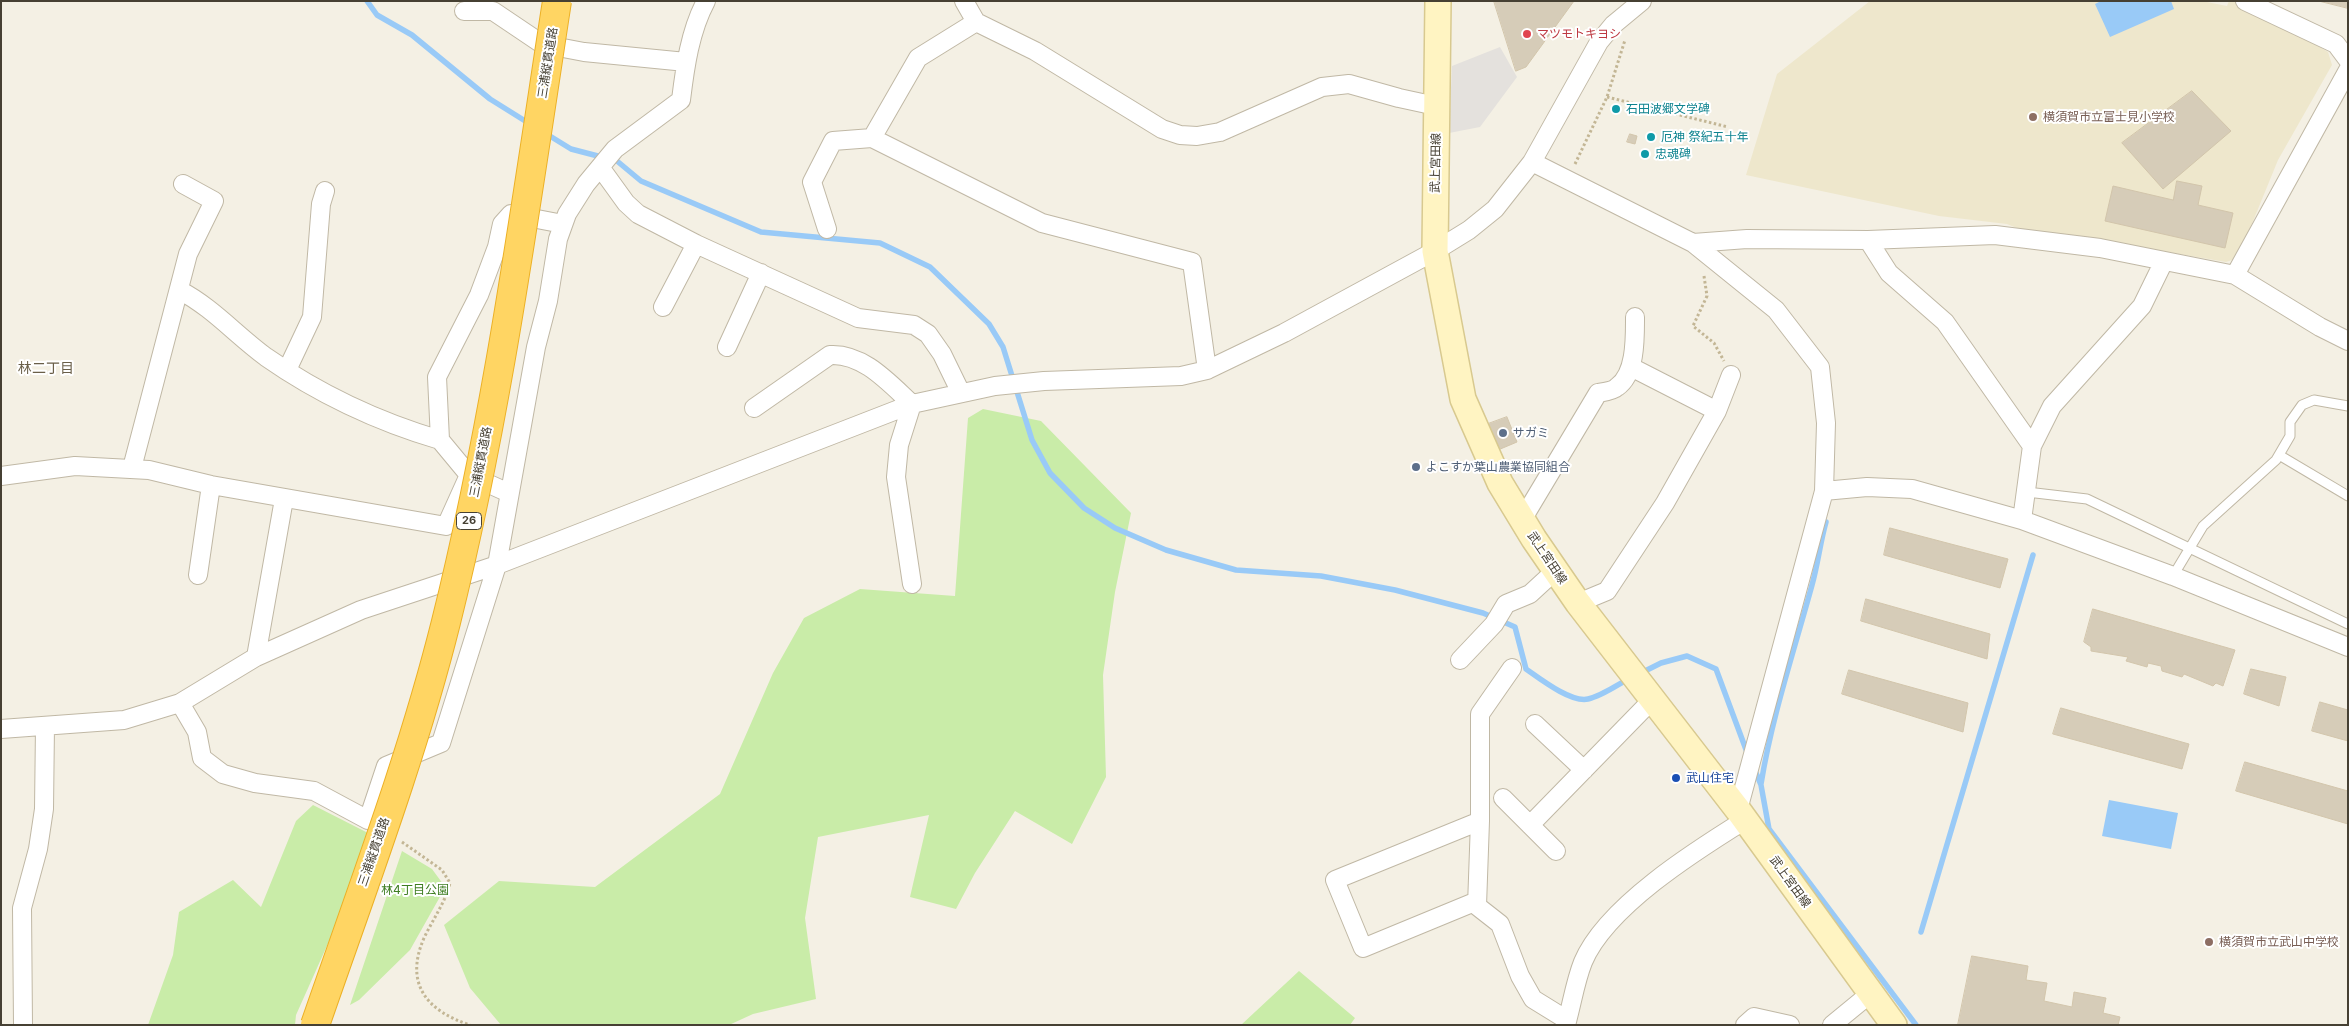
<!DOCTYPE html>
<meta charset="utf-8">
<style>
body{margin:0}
#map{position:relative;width:2349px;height:1026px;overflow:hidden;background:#f4f0e4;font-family:Inter,sans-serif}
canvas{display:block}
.frame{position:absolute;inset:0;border:2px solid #464033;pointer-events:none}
</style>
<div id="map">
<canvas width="2349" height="1026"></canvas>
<div class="frame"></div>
</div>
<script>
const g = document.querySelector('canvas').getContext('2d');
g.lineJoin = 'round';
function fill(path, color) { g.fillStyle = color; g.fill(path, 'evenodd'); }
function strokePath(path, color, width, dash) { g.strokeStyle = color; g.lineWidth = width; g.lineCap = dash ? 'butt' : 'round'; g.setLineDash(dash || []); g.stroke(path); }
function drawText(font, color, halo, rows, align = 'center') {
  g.font = font + ' Inter,"Noto Sans JP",sans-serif'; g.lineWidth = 4; g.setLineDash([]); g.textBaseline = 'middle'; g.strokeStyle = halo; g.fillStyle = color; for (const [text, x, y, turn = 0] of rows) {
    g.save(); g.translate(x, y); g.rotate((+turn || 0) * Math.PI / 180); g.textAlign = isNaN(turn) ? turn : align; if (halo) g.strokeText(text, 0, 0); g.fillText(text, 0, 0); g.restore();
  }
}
fill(new Path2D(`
 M1870,1H2202L2227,6L2229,1H2242L2328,52L2332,65L2278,160L2238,258L2226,262L2127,245L2036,236L2007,224L1939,216L1746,175L1777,74Z`), '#eee7cc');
fill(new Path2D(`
 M983,409L1041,421L1131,513L1115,592L1103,675L1106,777L1072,844L1015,811L975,873L956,909L910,897L929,815L818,837L805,918L816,999L753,1014L729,1025H501L470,988L444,925L499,881L595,887L720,794L773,673L804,618L860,589L955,596L968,418Z
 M313,805L370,834L347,901L296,1015L295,1025H148L173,955L179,912L233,880L261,907L296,821Z
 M402,851L432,869L443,884L441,895L410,950L359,1000L350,1005Z
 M1299,971L1355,1018L1350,1025H1241Z`), '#c9eca8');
fill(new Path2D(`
 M1500,47L1517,77L1480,127L1449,133L1452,66Z`), '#e4e1dd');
fill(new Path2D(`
 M2101,1H2171L2174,9L2110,37L2095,4Z
 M2109,800L2178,813L2171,849L2102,836Z`), '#99caf7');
strokePath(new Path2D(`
 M367,1L377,15L412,35L490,99L530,124
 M545,133L571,149L617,161L641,181L761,232L880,243L930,267L989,324L1003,347L1032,440L1050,473L1084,508L1115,528L1166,550L1236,570L1321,576L1395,590L1483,613L1515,627L1526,669C1539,678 1571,703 1588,699C1602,696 1617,685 1630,678
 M1641,673L1661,663L1687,656L1716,669L1748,755
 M1754,768L1761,785L1769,829L1916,1025
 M1761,784C1772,716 1794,651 1812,585C1818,564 1820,543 1826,522
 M1921,932L2033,555`), '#99caf7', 5.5);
const building = new Path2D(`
 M1494,1H1574L1526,67L1516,71Z
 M2319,1H2348V8Z
 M2192,91L2231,131L2163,189L2122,143Z
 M1630,134L1637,136L1635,144L1627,142Z
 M2177,181L2202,186L2198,205L2233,213L2225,248L2105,221L2113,186L2173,200Z
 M1507,417L1517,442L1498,450L1488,424Z
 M1890,528L2008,559L2000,588L1884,555Z
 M1866,599L1990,634L1987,659L1861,621Z
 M2093,609L2235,650L2223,686L2216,683L2213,686L2184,674L2182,677L2162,671L2161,666L2148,663L2147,667L2126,661L2128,657L2091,651V647L2084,642Z
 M2251,669L2286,677L2279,706L2244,694Z
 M1849,670L1968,703L1963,732L1842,694Z
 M2320,702L2348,710V741L2312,731Z
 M2061,708L2189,744L2182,769L2053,734Z
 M2245,762L2348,791V824L2236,791Z
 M1972,956L2028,966L2026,980L2047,983L2044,1001L2072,1007L2074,992L2106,998L2103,1013L2120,1017L2118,1025H1958Z`);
fill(building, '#d6ccb8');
strokePath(building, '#d2c5ab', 1);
const lane = new Path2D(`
 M2279,455L2348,496
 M2027,492L2087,499L2348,624
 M2173,576L2203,526L2276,460L2290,436V422L2302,405L2314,400L2348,406`);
const street = new Path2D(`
 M964,1L976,22L918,58L872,138L1042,223L1192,262L1207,370
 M2245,1L2336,44L2348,60
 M464,11H493L542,44L584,52L686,62
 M976,22L1035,51L1162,129L1180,135L1197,136L1220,132L1322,87L1349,84L1399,98L1436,106
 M1532,162L1693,243L1776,310L1820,367L1826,423L1824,491L1738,810
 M600,167L626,203L638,214L696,244L858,318L914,325L928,334L942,354L961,393
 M827,229L812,182L833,141L872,138
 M1868,240L1889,273L1945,322L2032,446L2022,520
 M1693,243L1747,239L1868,240L1995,235L2100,248L2235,275L2348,70
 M2235,275L2320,327L2348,341
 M179,290C212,307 236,335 266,357C319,394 379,422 440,440
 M663,307L696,244
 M727,347L761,273
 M1631,367L1717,411
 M287,370L312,317L321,204L325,191
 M754,408L830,355C863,353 889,383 912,404L899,445L896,477L912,584
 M2032,446L2052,406L2142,306L2164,261
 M132,468L188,254L214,201L183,184
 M1,476L75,466L149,470L211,485L446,526L469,475
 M1824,491L1867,487L1912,489L2022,520L2173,576L2348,647
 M509,493L469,475L440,440L437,377L479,295L497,247L502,224L511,214L563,224
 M1522,520L1598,393C1604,392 1613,391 1617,387C1636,374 1635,338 1635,317
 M198,575L211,485
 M1578,603L1607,591L1665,503L1717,411L1731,375
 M256,657L284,499
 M1460,660L1494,624L1506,604L1530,594L1555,571
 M1512,668L1480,714V821L1477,906L1500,924L1520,976L1533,999L1567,1020
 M180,703L197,732L202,758L223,774L255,783L314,791L368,820L386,766L441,743L497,565L536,347L548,301L558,239L567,214L586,184L615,149L681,100C685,67 690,31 706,1
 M1535,724L1584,770
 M1,729L124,720L180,703L256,657L361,610L497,565L912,404L995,386L1044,381L1181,376L1207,370L1284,333L1435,251L1469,230L1495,209L1532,162L1599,42L1613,25L1642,1
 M1503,798L1556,851
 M1530,825L1652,700
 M1477,901L1363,948L1335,880L1480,821
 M23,1025L22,908L38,849L44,809L45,726
 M1566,1025C1572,1004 1575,982 1583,962C1606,907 1695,851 1745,820
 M1745,1025L1754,1017L1790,1025
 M1832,1025L1871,993`);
const secondary = new Path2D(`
 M1438,1L1435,251L1463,399L1500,483L1534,539L1578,603L1738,810L1894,1025`);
strokePath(lane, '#c0b8a5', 11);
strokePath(street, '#c0b8a5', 20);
strokePath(secondary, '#d8c98f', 28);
strokePath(new Path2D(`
 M1607,97L1728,127
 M1575,164L1607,97L1625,40
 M1704,276L1707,296L1693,326L1714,343L1724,361
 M402,842L442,870L450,883C445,903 433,919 424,938C404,984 427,1011 470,1025`), '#c3b695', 3, [2.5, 2.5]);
strokePath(lane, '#fff', 9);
strokePath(street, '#fff', 18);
strokePath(secondary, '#fff4c2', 25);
const highwayBridge = new Path2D(`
 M315,1025C361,892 412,758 446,622C497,418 525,209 557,1`);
strokePath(highwayBridge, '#ecb025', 30, []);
strokePath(highwayBridge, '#ffd563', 28);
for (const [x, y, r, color] of [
 [1527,34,5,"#e0444e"],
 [1616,109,5,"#0f9aa8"],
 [2033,117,5,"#8d6e63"],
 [1651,137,5,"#0f9aa8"],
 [1645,154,5,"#0f9aa8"],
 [1503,433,5,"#5c6f8a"],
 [1416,467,5,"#5c6f8a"],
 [1676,778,5,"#1a4fb4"],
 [2209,942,5,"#8d6e63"]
]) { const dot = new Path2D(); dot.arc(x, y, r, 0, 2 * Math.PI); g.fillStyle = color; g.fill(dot); strokePath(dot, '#fff', 2); }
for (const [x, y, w] of [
 [469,521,25]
]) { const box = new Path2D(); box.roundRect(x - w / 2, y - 8.5, w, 17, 4); g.fillStyle = '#fff'; g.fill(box); strokePath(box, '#464033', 1); }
drawText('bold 11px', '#464033', null, [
 ["26",469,521]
]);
drawText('12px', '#be3a42', '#fff', [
 ["マツモトキヨシ",1537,34]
], 'left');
drawText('12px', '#464033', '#fff', [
 ["三浦縦貫道路",548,63,-81],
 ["武上宮田線",1436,163,-89],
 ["三浦縦貫道路",481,462,-79],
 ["武上宮田線",1547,558,56],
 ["三浦縦貫道路",374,852,-71],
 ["武上宮田線",1790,882,54]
]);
drawText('12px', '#0d838f', '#fff', [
 ["石田波郷文学碑",1626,109],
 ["厄神 祭紀五十年",1661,137],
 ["忠魂碑",1655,154]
], 'left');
drawText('12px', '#785e54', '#fff', [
 ["横須賀市立富士見小学校",2043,117],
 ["横須賀市立武山中学校",2219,942]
], 'left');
drawText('12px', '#4e5e75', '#fff', [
 ["サガミ",1513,433],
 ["よこすか葉山農業協同組合",1426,467]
], 'left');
drawText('12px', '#164399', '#fff', [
 ["武山住宅",1686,778]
], 'left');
drawText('12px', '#3e7d21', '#fff', [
 ["林4丁目公園",415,890]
]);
drawText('14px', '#6a5f49', '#fff', [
 ["林二丁目",46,369]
]);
</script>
